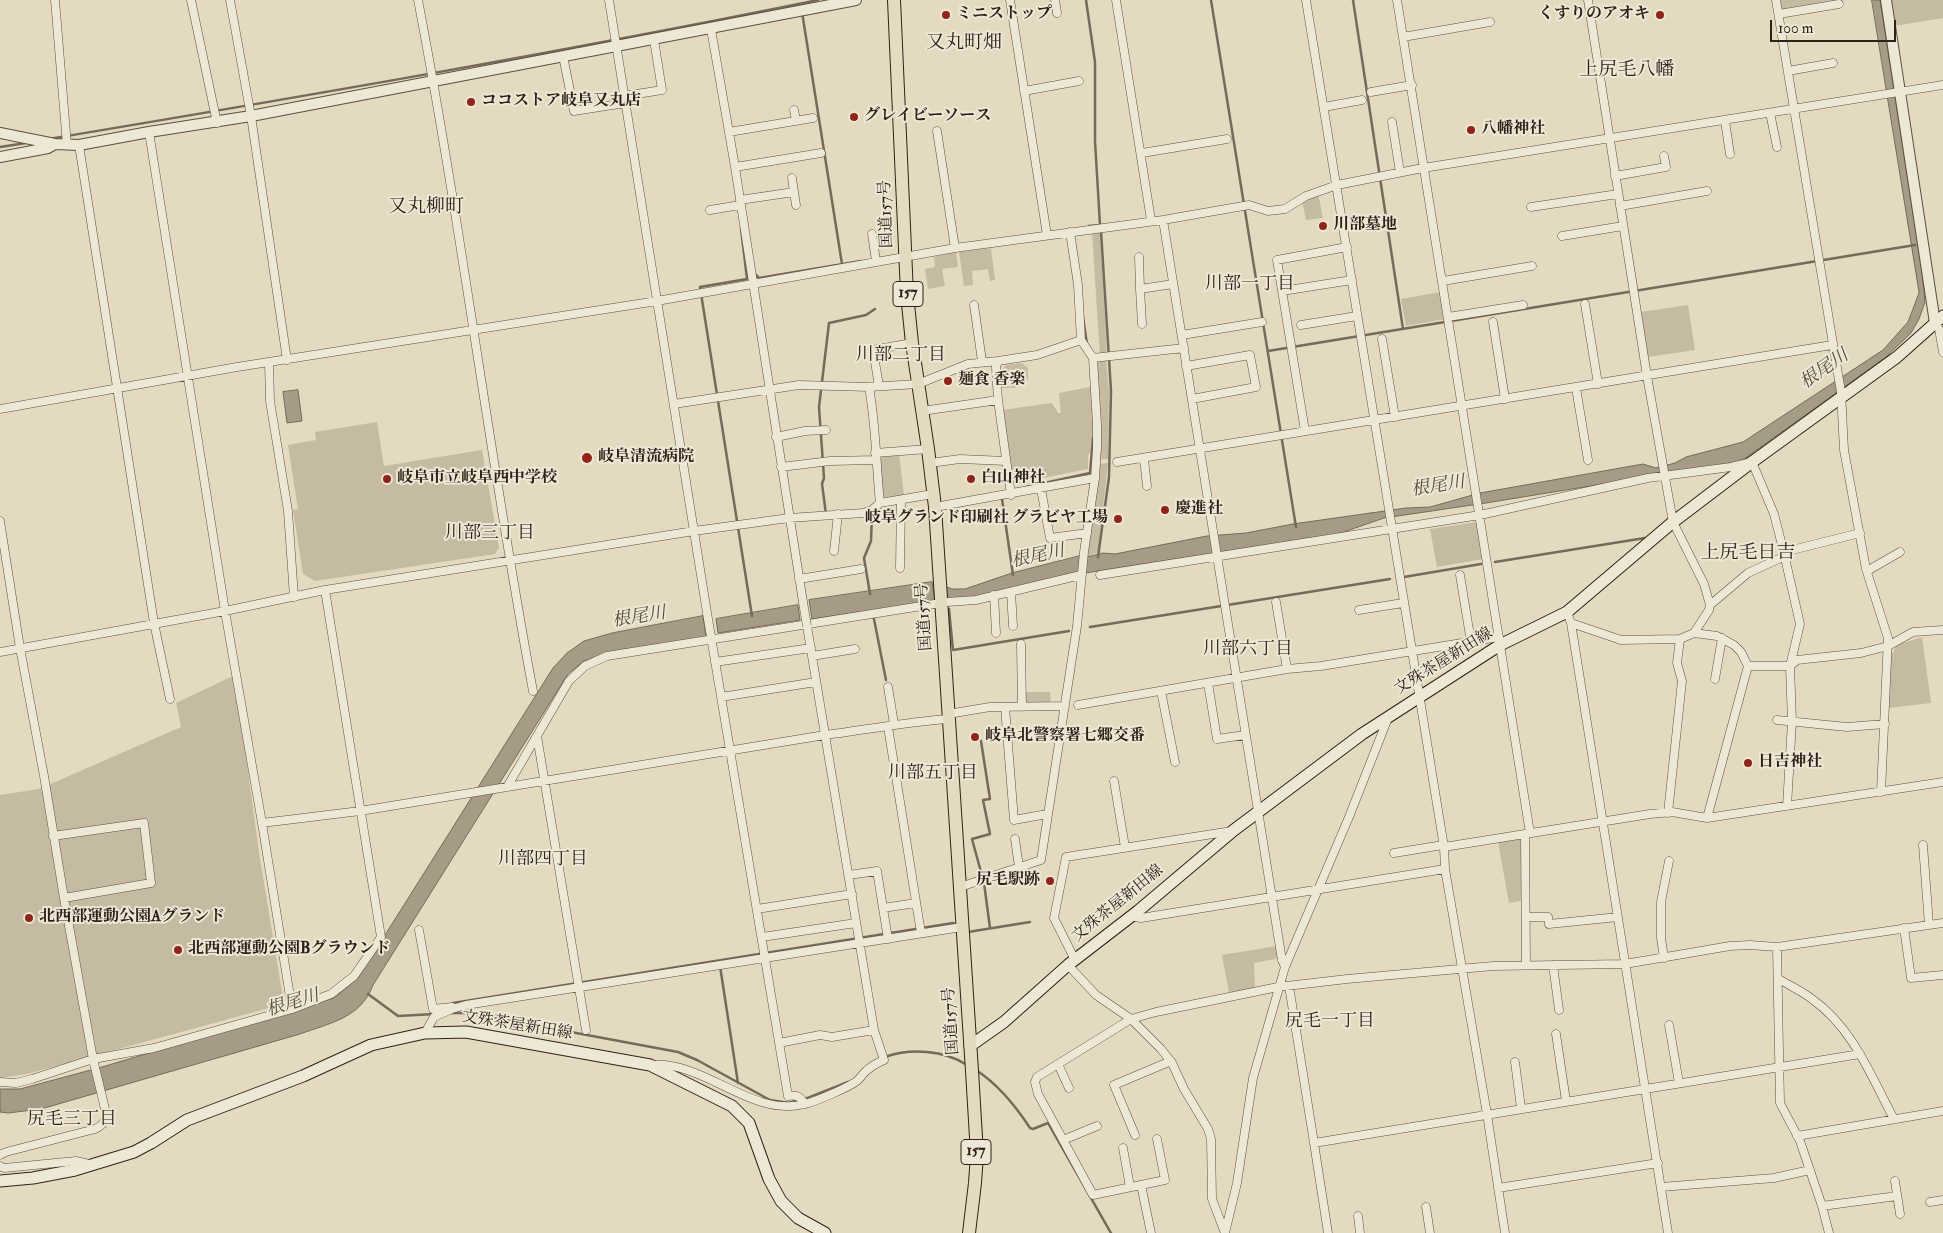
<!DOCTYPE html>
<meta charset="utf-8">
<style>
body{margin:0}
#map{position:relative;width:1943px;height:1233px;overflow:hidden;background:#e3dabf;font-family:"IM FELL Double Pica",serif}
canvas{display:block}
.scale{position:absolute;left:1770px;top:20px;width:126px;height:22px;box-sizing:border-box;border:2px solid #302117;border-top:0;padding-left:6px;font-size:15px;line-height:18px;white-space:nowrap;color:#302117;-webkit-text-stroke:4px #ede7d5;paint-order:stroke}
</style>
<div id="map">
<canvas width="1943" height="1233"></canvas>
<div class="scale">100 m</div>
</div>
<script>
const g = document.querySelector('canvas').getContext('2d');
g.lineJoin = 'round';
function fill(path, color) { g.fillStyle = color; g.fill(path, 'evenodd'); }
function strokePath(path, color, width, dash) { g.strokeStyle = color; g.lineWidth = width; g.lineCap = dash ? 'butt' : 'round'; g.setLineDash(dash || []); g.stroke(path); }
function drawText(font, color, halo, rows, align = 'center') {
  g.font = font + ' "IM FELL Double Pica","Noto Serif JP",serif'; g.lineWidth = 4; g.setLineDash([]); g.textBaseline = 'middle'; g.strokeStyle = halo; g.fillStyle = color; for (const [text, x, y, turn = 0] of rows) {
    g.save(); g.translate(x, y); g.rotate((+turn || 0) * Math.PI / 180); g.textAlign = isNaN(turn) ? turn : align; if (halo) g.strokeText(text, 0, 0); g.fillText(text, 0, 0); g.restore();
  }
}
fill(new Path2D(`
 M1780,0H1847L1782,10Z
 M1890,0H1943V18L1894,26Z
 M1318,193L1323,218L1306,220L1302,201Z
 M1100,230L1107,356L1100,357L1092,232Z
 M991,248L995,280L990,281L988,269L972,271L973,285L964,286L959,252Z
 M956,252L958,267L942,269L945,286L928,289L925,269L935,267L934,257Z
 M1440,292L1445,319L1406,326L1401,299Z
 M1688,305L1695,350L1648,357L1641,312Z
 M1106,358L1109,392L1108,459H1099L1095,360Z
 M1022,363L1028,368V380L1015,388H1002V370L1006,365Z
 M1095,386V453L1088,454V469L1013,484L1002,410L1052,403L1058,413H1061L1059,393Z
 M377,422L384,466L482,450L499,547L495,554L315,581L303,574L293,510L298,509L288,445L316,440L315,432Z
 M899,454L904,495L883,498L878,455Z
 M1108,463L1098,552L1086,557L1099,464Z
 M1477,522L1483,559L1437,567L1430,529Z
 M1922,637L1931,703L1888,708L1891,656L1897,645Z
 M235,675L259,853L284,1004L27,1074L0,1078V795L39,789L181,727L176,703Z
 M1023,692H1050L1051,706L1023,707Z
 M1519,838L1522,839V901L1509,903L1498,842Z
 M1277,946L1280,958L1254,963L1255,988L1229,993L1222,955Z`), '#c5bba2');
const water = new Path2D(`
 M1872,0H1880L1922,271L1925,302L1919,319L1911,333L1886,357L1747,457L1737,462L1486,503L1384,518L1338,534L1085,573L1087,557L1103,553L1115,554L1207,536L1246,533L1293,524L1406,508L1430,507L1480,493L1643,464L1656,468L1675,463L1686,457L1743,442L1883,350L1908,322L1919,293Z
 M298,390L302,421L287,423L283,392Z
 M1080,556L1079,573L976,598L947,600L945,586L952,589H965L1012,573Z
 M932,582L935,601L812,619L809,600Z
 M798,605L800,620L718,633L716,619Z
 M703,616L706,637L609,652L584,661L568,674L373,985C361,1018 330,1023 300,1034L41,1109L8,1113L0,1112V1089H20L102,1067L334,998L358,978L553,668L567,653L584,641L612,633Z`);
fill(water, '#a69b86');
strokePath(water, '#776a5a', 1);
strokePath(new Path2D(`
 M1086,0L1095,62V141L1100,225
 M1211,0L1296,527
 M1353,0L1403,329
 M802,12L842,264
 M49,139C306,96 563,52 818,0
 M0,147L26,143
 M1089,226L1100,225
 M741,228L747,279L700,287L752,616
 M755,274L759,278L861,261
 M1082,311L1087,344
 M1268,351L1915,245
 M1026,487L1090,473L1093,439
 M1002,499L1013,575
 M826,514L822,484L824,478L819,407L829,323L866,315L875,309
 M1098,557L1109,477L1111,391L1101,231
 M1495,562L1645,538
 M1404,577L1481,564
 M870,594L864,558L871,541L872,512
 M949,609L953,650L1069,631
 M873,614L886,680
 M1090,627L1390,579
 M981,741L990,799L983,800L990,834L972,839L984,883L990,928
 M968,932L1030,922
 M720,966L738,1083
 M368,994L398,1016L435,1014
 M453,1005V1003L953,923L957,926
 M451,1013H469L678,1052L697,1060L770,1100L789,1103L799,1100
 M885,1057C911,1048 944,1050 967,1065
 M976,1070C999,1085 1015,1105 1030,1128L1033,1129L1048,1123L1111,1233
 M805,1099L848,1082`), '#776a5a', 2.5);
const minor = new Path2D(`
 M55,0L67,145
 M191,0L217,123
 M230,0L251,116L287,360
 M418,0C462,229 490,462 533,691
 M609,0L708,619L788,1096C797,1094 800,1097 805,1104
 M1010,0L1047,235
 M1055,0L1057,13
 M1116,0L1151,220
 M1306,0L1444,847L1445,869L1487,1114L1505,1233
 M1397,0L1530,833
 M1588,0L1647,376L1673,522L1704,584L1710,605L1709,610L1694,633
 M1776,0L1841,392L1844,450L1866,569L1888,638L1881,792
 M1779,14L1839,4
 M711,29L735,167L803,602
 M1403,37L1490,22
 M563,56L574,111L625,103
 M1788,71L1833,63
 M1024,91L1079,81
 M1371,92L1412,85
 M624,96L662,90L654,40
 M1324,107L1362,100
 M794,110L796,121
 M1770,113L1777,147
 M1725,121L1730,154
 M1392,122L1400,172
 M937,131L955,248
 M149,132L225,611L262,823L292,1009
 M729,132L813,118
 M79,145L154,623L170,699
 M1142,153L1227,139
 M735,167L821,153
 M1615,176L1666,167L1664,156
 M792,178L794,192
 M740,200L794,192L796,205
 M1620,206L1707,191
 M1531,207L1618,194
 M710,210L740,205
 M1163,220L1282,960L1285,967
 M872,234L876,261
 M1562,236L1623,226
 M1139,257L1140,289
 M1443,281L1532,266
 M1282,291L1352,280
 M1585,304L1598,384
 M974,305L982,361
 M1448,317L1523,305
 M1493,322L1505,399
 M1935,323L1939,329L1943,352
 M1142,324L1140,289L1173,284
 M1301,325L1357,316
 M1182,335L1262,322
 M1382,339L1395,417
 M1093,358L1184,348
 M269,362L270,401L288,511L294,597
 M1186,366L1250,355L1256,387L1192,399
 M879,386L873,350L912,343
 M1576,388L1588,460
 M674,404L799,385L869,387
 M0,409L237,367L657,301L955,248L1163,220L1249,205L1268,211L1285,209L1306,196L1337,185L1423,168L1943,85
 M922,411L998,400
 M1305,431L1277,260L1347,247
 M776,437L805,431L826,430
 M875,453L928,449
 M1144,459L1147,486
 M1117,462L1832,345
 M930,463L960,459L1006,461
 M781,467L830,461L876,460
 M1041,489L1050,538L1087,533
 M1011,495L998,400L996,367L998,361L1037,355L1081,340
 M880,503C876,464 876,425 869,387L918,384L968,364L998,361
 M935,507L1095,478
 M0,521L20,648L44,776L64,898L93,1059L106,1113C106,1122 103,1125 95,1129L6,1152L0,1155
 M834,551L838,514
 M1784,552L1860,533
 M900,568L901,500
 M1867,571L1900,552
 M1100,575L1480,515L1648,478L1731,467L1752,462L1774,514L1783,549L1800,624L1790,666L1792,722L1787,806
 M1460,575L1471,642
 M799,579L861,569
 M1011,592L1013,626
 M994,595L996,633
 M1276,602L1287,669
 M1710,605L1748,573L1785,556
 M1359,610L1403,603
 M1567,612L1571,623L1584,704L1668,1233
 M1571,623L1621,640L1680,639L1694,633L1717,636L1734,645L1741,652L1748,666H1790L1797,660L1861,653L1888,646L1913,632L1943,630
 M1021,644L1022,707
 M0,652L225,611L325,590L694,531L789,518L863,513L872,510L880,503L933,494
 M812,656L855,649
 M715,662L811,648
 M1715,679L1722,638
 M1208,683L1217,739L1245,735
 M888,687L894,724
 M1161,691L1175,762
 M721,697L816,682
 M1078,705L1287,669L1321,666L1499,637
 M1005,707L1014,820L1047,814
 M948,714L990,707L1065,706
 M1777,720L1847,727L1885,724
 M888,727L921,933
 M537,736L586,1030
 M1114,781L1125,847
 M507,787L569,681L585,666L607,656L947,602L976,600L1081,575
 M1668,813L1682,681L1677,663L1680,639
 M1707,818L1748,666
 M262,823L360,811L825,735C866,730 906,722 948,719
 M1525,834L1526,965
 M53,836L144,823L151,883L64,898
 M1015,839L1019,867
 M1923,845L1929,925
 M1444,847L1650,814L1672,812L1707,818L1943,782
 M1394,853L1443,845
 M849,875L877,871L888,939
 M960,887L1041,860L1077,626L1084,552L1095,478L1097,448V424L1093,358L1081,340L1078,285L1070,232
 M883,908L916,903
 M757,909L852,894
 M1131,916L1141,918L1445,869
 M1527,917H1548L1549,924L1618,917
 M1904,928L1911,978L1943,975
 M419,930L433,1009L452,1007
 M762,937L856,923
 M1777,947L1780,1103L1800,1141L1822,1206L1829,1233
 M1664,958L1661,938V902L1669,861
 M1075,960L1054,918L1066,857L1232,831
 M1068,965L1096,995L1131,1019L1161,1049L1172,1063L1184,1089L1208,1129L1211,1139L1212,1199L1225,1233
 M1553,965L1559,1010
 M1779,979C1790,986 1802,991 1812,999C1853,1028 1871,1076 1894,1119
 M1289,986L1314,1143
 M1669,1025L1679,1083
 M425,1033L434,1017L452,1009L466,1005L962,927
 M1556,1034L1566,1101
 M779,1043L820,1035L832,1037L874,1030
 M1515,1062L1521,1108
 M1058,1064L1069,1088
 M652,1065C706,1061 751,1118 805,1104C817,1101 847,1088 857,1081C860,1078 862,1075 865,1072C870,1067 877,1063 884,1060L874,1030L807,626
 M0,1082L16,1083L32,1079L93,1059L154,1048L292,1009L331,994L354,976L381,937L325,590
 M1135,1135L1114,1085L1171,1061
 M1797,1136L1943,1111
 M1063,1140L1097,1126
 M1123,1148L1130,1187
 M0,1166L4,1168L76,1161L89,1164
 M1895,1181L1900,1214
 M1141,1185L1165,1180L1157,1139
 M1661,1187L1774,1178L1810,1170
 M1498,1188L1658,1163
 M1930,1202L1943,1200
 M1822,1206L1897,1196
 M1426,1207L1430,1233
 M1358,1216L1360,1233
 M1151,1233L1141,1185L1093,1195L1038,1094L1035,1082L1037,1077L1131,1019L1156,1012L1278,987L1347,979L1493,966L1625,964L1730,946L1750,945L1777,947L1943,923
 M1225,1233L1237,1183L1253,1078L1285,967L1349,817L1388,718
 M1328,1233L1314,1143L1860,1054`);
const tertiary = new Path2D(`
 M1886,0L1935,323
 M0,133L55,144L79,145L149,132L251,116L856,0
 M0,157L48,148L55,144`);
const secondary = new Path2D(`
 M970,1046L1004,1022L1068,965L1138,911L1234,830L1362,734L1500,645L1567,612L1673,522L1752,462L1897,357L1943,316
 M0,1181L33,1178L75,1170L134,1152L151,1143L187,1120L303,1076L371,1045L425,1033L466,1032L650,1065L732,1106L749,1123L769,1179L781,1201L798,1218L825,1233`);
const trunk = new Path2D(`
 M894,0L907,294L912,343L928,449L935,507L972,1071L977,1154L975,1183L969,1233`);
strokePath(minor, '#5d4f41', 9);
strokePath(tertiary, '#5d4f41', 12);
strokePath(secondary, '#302117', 13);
strokePath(trunk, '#302117', 14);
strokePath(minor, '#ede7d5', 8);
strokePath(tertiary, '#ede7d5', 10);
strokePath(secondary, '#ede7d5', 11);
strokePath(trunk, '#e3dabf', 12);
const minorBridge = new Path2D(`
 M803,602L807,626`);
strokePath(minorBridge, '#5d4f41', 9, []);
strokePath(minorBridge, '#ede7d5', 8);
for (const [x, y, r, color] of [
 [946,15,5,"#8f2418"],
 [1660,15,5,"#8f2418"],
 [471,102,5,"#8f2418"],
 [854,117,5,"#8f2418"],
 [1471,130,5,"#8f2418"],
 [1323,226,5,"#8f2418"],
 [948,381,5,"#8f2418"],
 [587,458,6,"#8f2418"],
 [387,479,5,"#8f2418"],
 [971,479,5,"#8f2418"],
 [1165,510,5,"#8f2418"],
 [1118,519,5,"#8f2418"],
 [975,737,5,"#8f2418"],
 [1748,763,5,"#8f2418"],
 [1050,881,5,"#8f2418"],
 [29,918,5,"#8f2418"],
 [178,950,5,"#8f2418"]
]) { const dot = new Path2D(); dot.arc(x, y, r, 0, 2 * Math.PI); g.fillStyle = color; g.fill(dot); strokePath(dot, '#ede7d5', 2); }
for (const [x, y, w] of [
 [908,294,30],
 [976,1152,30]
]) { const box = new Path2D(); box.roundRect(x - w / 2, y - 12.5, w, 25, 4); g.fillStyle = '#ede7d5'; g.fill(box); strokePath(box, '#302117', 1); }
drawText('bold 15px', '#302117', null, [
 ["157",908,294],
 ["157",976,1152]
]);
drawText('bold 16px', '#302117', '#ede7d5', [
 ["ミニストップ",956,15],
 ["くすりのアオキ",1650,15,"right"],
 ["ココストア岐阜又丸店",481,102],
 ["グレイビーソース",864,117],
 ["八幡神社",1481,130],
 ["川部墓地",1333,226],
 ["麺食 香楽",958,381],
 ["岐阜清流病院",598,458],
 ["岐阜市立岐阜西中学校",397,479],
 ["白山神社",981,479],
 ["慶進社",1175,510],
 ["岐阜グランド印刷社 グラビヤ工場",1108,519,"right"],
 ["岐阜北警察署七郷交番",985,737],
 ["日吉神社",1758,763],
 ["尻毛駅跡",1040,881,"right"],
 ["北西部運動公園Aグランド",39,918],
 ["北西部運動公園Bグラウンド",188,950]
], 'left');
drawText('16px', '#302117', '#ede7d5', [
 ["国道157号",887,214,-92],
 ["国道157号",925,617,-94],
 ["文殊茶屋新田線",1444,662,-32],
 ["文殊茶屋新田線",1118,904,-39],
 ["国道157号",952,1021,-94],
 ["文殊茶屋新田線",517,1026,9]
]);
drawText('18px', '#302117', '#ede7d5', [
 ["川部一丁目",1250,285],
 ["川部二丁目",901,356],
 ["川部三丁目",490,534],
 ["川部六丁目",1248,650],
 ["川部五丁目",933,774],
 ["川部四丁目",543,860],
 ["尻毛一丁目",1330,1022],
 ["尻毛三丁目",72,1120]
]);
drawText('italic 18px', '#594c3e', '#ede7d5', [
 ["根尾川",1825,370,-35],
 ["根尾川",1438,487,-9],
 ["根尾川",1038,557,-12],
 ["根尾川",639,618,-9],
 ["根尾川",293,1004,-17]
]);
drawText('19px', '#302117', '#ede7d5', [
 ["又丸町畑",964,44],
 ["上尻毛八幡",1627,71],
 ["又丸柳町",426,208],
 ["上尻毛日吉",1748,554]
]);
</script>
